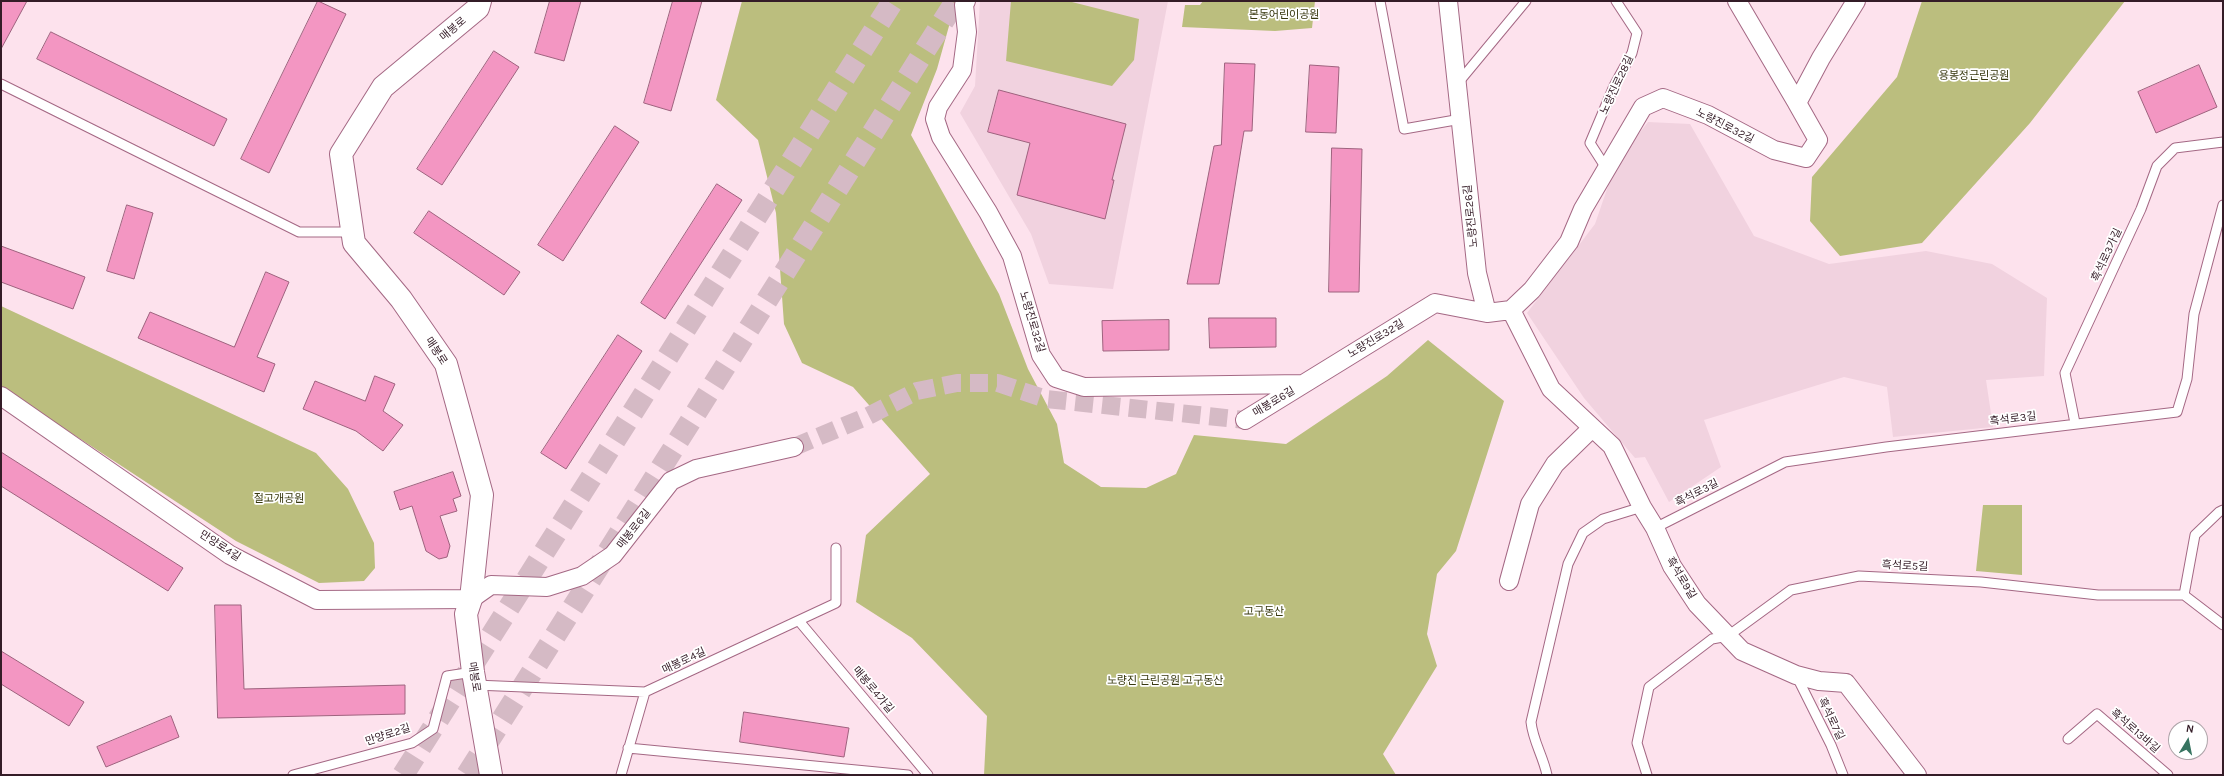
<!DOCTYPE html>
<meta charset="utf-8">
<style>
body{margin:0}
#map{position:relative;width:2224px;height:776px;overflow:hidden;background:#fde2ed;font-family:Karla,sans-serif}
canvas{display:block}
.frame{position:absolute;inset:0;border:2px solid #341c27;pointer-events:none}
.north{position:absolute;left:2168px;top:720px;width:40px;height:40px;box-sizing:border-box;background:#fff;border:1px solid #aea4a9;border-radius:50%;rotate:10deg;font-size:11px;font-weight:700;line-height:16px;text-align:center;color:#341c27}
.north::after{content:'';display:block;margin:auto;width:14px;height:18px;background:#377461;clip-path:polygon(50% 0,100% 100%,50% 72%,0 100%)}
</style>
<div id="map">
<canvas width="2224" height="776"></canvas>
<div class="frame"></div>
<div class="north">N</div>
</div>
<script>
const g = document.querySelector('canvas').getContext('2d');
g.lineJoin = 'round';
function fill(path, color) { g.fillStyle = color; g.fill(path, 'evenodd'); }
function strokePath(path, color, width, dash) { g.strokeStyle = color; g.lineWidth = width; g.lineCap = dash ? 'butt' : 'round'; g.setLineDash(dash || []); g.stroke(path); }
function drawText(font, color, halo, rows, align = 'center') {
  g.font = font + ' Karla,"Noto Sans KR",sans-serif'; g.lineWidth = 3.5; g.setLineDash([]); g.textBaseline = 'middle'; g.strokeStyle = halo; g.fillStyle = color; for (const [text, x, y, turn = 0] of rows) {
    g.save(); g.translate(x, y); g.rotate((+turn || 0) * Math.PI / 180); g.textAlign = isNaN(turn) ? turn : align; if (halo) g.strokeText(text, 0, 0); g.fillText(text, 0, 0); g.restore();
  }
}
fill(new Path2D(`
 M980,1H1168L1113,289L1049,284L1031,234L960,113L975,86Z
 M1648,122L1690,124L1754,236L1829,264L1926,251L1992,264L2047,298L2044,376L1986,380L1993,427L1893,437L1887,387L1844,377L1704,420L1721,467L1669,502L1645,457L1635,458L1584,398L1527,313L1595,224L1616,163Z`), '#f1d2df');
fill(new Path2D(`
 M742,1H956L937,69L911,135L999,294L1028,369L1057,424L1064,463L1101,487L1146,488L1176,474L1194,435L1286,444L1387,376L1428,340L1504,401L1456,551L1437,574L1427,634L1437,666L1383,754L1396,775H984L987,716L912,638L856,602L866,535L930,474L853,387L802,363L784,324L776,213L758,140L716,100Z
 M1011,1H1068L1139,19L1134,60L1112,86L1006,61Z
 M1203,1H1315L1312,28L1275,31L1182,27L1185,5H1200Z
 M1922,1H2125L2030,123L1922,243L1840,256L1810,221L1812,177L1897,77Z
 M1,306L316,453L348,489L374,543L375,568L364,581L319,583L236,541L1,387Z
 M1983,505H2022V575L1976,571Z`), '#bbbe7e');
const building = new Path2D(`
 M1,1H27L1,49Z
 M318,1L346,14L269,173L241,159Z
 M550,1H581L564,61L535,53Z
 M673,1H702L671,111L644,103Z
 M51,32L227,119L214,146L37,59Z
 M494,51L519,67L442,185L417,169Z
 M1225,63L1255,64L1252,131H1244L1219,284H1187L1214,146L1221,145Z
 M1310,65L1339,67L1336,133L1306,132Z
 M2199,65L2217,107L2156,133L2138,92Z
 M999,90L1126,124L1112,180H1114L1105,219L1017,195L1030,143L988,132Z
 M615,126L639,142L563,261L538,245Z
 M1332,148L1362,149L1359,292H1329Z
 M717,184L742,200L665,319L641,303Z
 M127,205L153,213L134,279L107,271Z
 M429,211L520,272L504,295L414,233Z
 M1,246L85,277L73,309L1,282Z
 M266,272L289,282L257,357L275,364L264,392L138,338L150,312L234,347Z
 M1209,318H1276V347L1210,348Z
 M1169,320V350L1103,351L1102,321Z
 M618,335L642,351L566,469L541,453Z
 M375,376L395,384L383,411L403,425L383,451L356,431L303,409L315,381L365,401Z
 M1,452L183,568L168,591L1,486Z
 M453,472L461,496L453,499L457,511L440,516L450,546L447,557L439,559L426,551L412,506L400,510L394,492Z
 M215,605H241L244,689L405,685V714L218,718Z
 M1,651L84,702L69,726L1,684Z
 M744,712L849,728L844,757L740,742Z
 M171,716L179,737L106,767L97,747Z`);
fill(building, '#f396c2');
strokePath(building, '#9e627e', 1);
strokePath(new Path2D(`
 M794,447L868,416L917,391L957,383H998L1046,399L1245,420`), '#d5bac5', 18, [18, 9]);
strokePath(new Path2D(`
 M403,775L893,1
 M467,775L956,1`), '#d5bac5', 22, [22, 11]);
const lane = new Path2D(`
 M1380,1L1404,129L1461,119
 M1458,83L1526,1
 M1,84L299,232H352
 M1606,168L1590,143L1614,86L1632,53L1637,33L1616,1
 M2075,423L2065,373L2141,209L2157,166L2175,148L2223,142
 M1655,528L1785,462L1886,447L2177,412L2187,379L2194,314L2223,205
 M2184,595L2223,625
 M799,621L928,775
 M1796,675L1831,745L1843,775
 M475,685L645,692L836,603V548
 M2068,739L2097,714L2168,775
 M628,748L908,775
 M293,775L412,743L433,729L447,676L473,672
 M621,775L645,692
 M1547,775C1543,756 1533,741 1531,722L1568,564L1583,533L1603,519L1642,507
 M1647,775L1637,743L1649,687L1712,639L1728,636L1791,590L1859,576L1981,582L2098,595H2184L2195,535L2219,512L2223,510`);
const street = new Path2D(`
 M966,1L964,5L967,32L962,70L938,107L935,119L941,137L988,212L1012,256L1041,355L1056,378L1084,387L1303,384
 M1448,1L1477,273L1487,313
 M1737,1L1797,103
 M1511,310L1551,389L1612,446L1642,507L1655,528L1672,566L1697,604L1742,651L1796,675L1819,681L1846,683L1917,775
 M1,396L230,555L317,600L471,599L491,585L547,587L582,576L613,555L671,481L696,469L794,447
 M1245,420L1435,303L1487,313L1511,310L1532,290L1569,242L1583,209L1643,107L1663,98L1708,115L1774,150L1806,158L1818,140L1797,103L1821,58L1856,1
 M1509,581L1530,504L1555,464L1592,428`);
const secondary = new Path2D(`
 M480,1L478,8L383,87L341,154L354,243L401,299L446,364L482,495L471,599L466,614L473,672L491,775`);
strokePath(lane, '#a46884', 11);
strokePath(street, '#a46884', 20);
strokePath(secondary, '#a46884', 24);
strokePath(lane, '#fff', 9);
strokePath(street, '#fff', 18);
strokePath(secondary, '#fff', 22);
drawText('11px', '#38390f', '#fff', [
 ["본동어린이공원",1284,15],
 ["용봉정근린공원",1974,76],
 ["절고개공원",279,499],
 ["고구동산",1264,612],
 ["노량진 근린공원 고구동산",1165,681]
]);
drawText('11px', '#341c27', '#fff', [
 ["매봉로",453,29,-40],
 ["노량진로28길",1617,85,-65],
 ["노량진로32길",1725,126,27],
 ["노량진로26길",1471,216,-96],
 ["흑석로3가길",2107,255,-65],
 ["노량진로32길",1032,322,73],
 ["노량진로32길",1376,339,-31],
 ["매봉로",436,351,57],
 ["매봉로6길",1274,402,-31],
 ["흑석로3길",2013,419,-7],
 ["흑석로3길",1697,493,-27],
 ["매봉로6길",634,529,-52],
 ["만양로4길",220,546,33],
 ["흑석로5길",1905,566,3],
 ["흑석로9길",1681,578,59],
 ["매봉로4길",684,661,-25],
 ["매봉로",474,677,81],
 ["매봉로4가길",873,690,50],
 ["흑석로7길",1831,719,64],
 ["흑석로13바길",2135,731,41],
 ["만양로2길",388,735,-18]
]);
</script>
